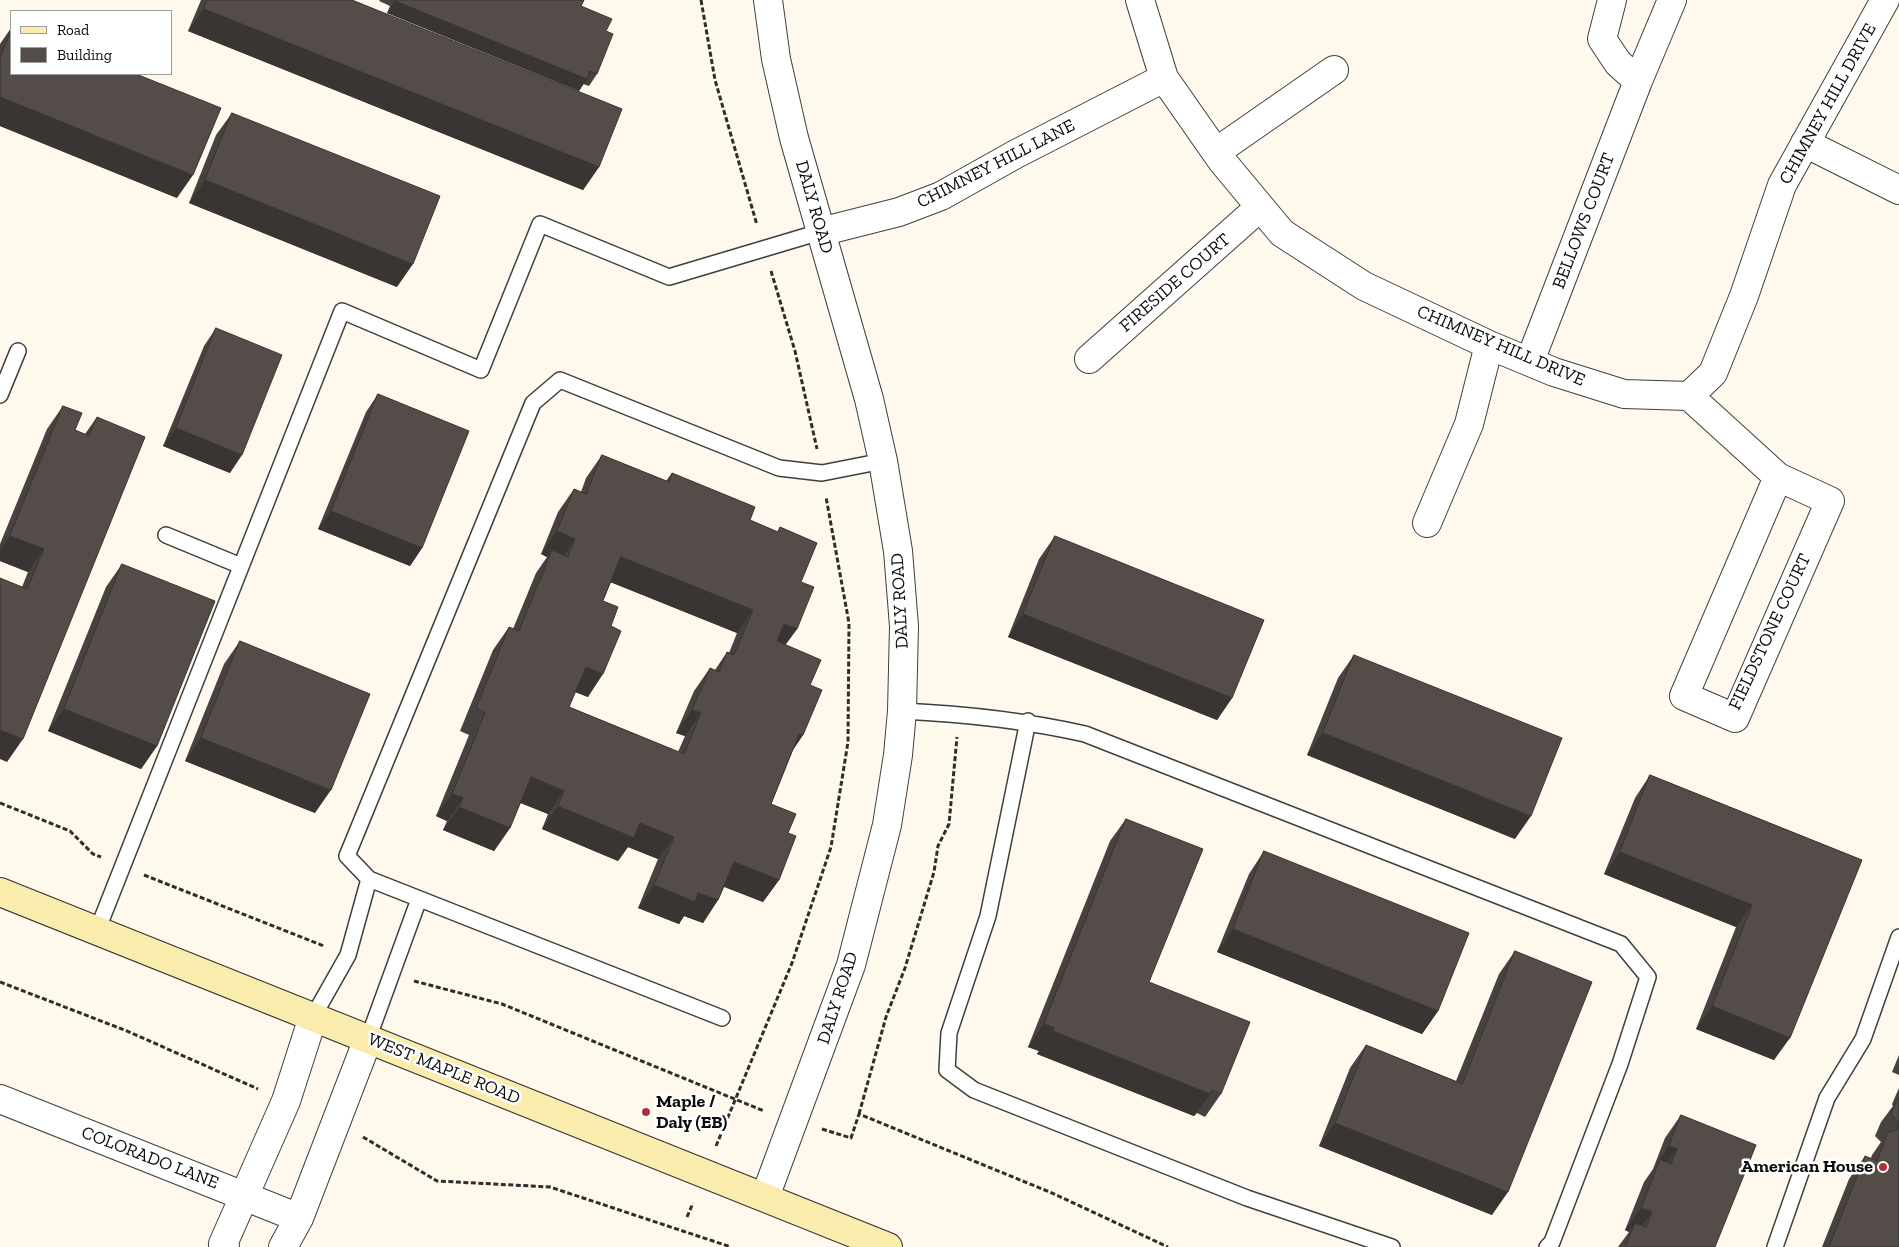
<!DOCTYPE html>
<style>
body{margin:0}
#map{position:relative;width:1899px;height:1247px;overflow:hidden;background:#fef9ec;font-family:"Zilla Slab",serif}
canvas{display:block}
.legend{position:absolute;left:10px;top:10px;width:162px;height:65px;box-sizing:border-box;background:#fff;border:1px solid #9e9e9e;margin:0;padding:6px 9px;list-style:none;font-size:15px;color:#0c0c0c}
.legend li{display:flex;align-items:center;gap:10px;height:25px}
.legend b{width:25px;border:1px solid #9e9e9e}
</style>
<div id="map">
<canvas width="1899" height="1247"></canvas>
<ul class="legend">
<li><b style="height:6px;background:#f9ecac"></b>Road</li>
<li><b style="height:14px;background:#534c49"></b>Building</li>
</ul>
</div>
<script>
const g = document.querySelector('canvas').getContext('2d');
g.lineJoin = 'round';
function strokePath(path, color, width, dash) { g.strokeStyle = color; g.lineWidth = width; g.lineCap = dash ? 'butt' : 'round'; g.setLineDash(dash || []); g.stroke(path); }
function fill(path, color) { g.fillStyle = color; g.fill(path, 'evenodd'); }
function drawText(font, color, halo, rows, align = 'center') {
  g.font = font + ' "Zilla Slab",serif'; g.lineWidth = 5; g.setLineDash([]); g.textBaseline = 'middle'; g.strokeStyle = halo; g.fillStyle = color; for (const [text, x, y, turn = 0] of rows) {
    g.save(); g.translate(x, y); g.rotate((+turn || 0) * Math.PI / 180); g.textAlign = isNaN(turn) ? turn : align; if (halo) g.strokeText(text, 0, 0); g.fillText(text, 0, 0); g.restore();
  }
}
const service = new Path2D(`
 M0,395L18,351
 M166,535L241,566
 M902,711C966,714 1023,720 1085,734L1621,944L1648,977L1620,1064L1552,1242L1547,1247
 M1028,721L988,916L949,1033L947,1070L974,1090L1247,1198L1392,1247
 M97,931L342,311L481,370L540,224L669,277L820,232
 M313,1017L348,955L369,879
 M722,1018L369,879L347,856L533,403L560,380L779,468L822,473L883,461
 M368,1039L419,899
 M1775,1247L1827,1098L1863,1039L1899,937`);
const minor = new Path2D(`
 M1140,0L1164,78L1222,161L1282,233L1364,286L1489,345L1554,372L1624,394L1689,396L1713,373L1744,296L1782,185L1885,0
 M1612,0L1602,39L1618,63L1638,81
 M1805,143L1899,190
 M1216,152L1334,70
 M820,232L899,212L941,196L1016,154L1164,78
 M1089,359L1260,207
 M1530,361L1638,81L1672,0
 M1689,396L1778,477L1684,696L1735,718L1830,501L1778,477
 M1427,523L1469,424L1489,345
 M0,1099L299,1218
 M765,1197L851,965L887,825L898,755L902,711L904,626L898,551L883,461L869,399L794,138L776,59L768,0
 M225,1247L223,1244L286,1101L313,1017
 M283,1247L299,1218L368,1039`);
const secondary = new Path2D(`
 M0,892L888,1247`);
strokePath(service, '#3f3f3f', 18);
strokePath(minor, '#3f3f3f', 30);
strokePath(secondary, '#2e2e2e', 30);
strokePath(new Path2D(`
 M701,0L715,80L757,225
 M771,271L795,351L817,449
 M0,803L70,831L93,854L101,857
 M144,875L324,946
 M414,981L502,1004L764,1111
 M0,982L127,1031L258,1089
 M859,1114L886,1017L905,968L934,872L938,846L949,824L957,737
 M822,1129L851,1138L859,1114L1052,1193L1168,1247
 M363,1137L437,1181L550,1187L731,1247
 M716,1146L792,963L831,847L848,742L849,623L826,497
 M687,1217L693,1203`), '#2e2e2e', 3, [5, 2.5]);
strokePath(service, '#fff', 15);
strokePath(minor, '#fff', 28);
strokePath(secondary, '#f9ecac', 28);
fill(new Path2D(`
 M201,0H352L599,167L583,190L188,31Z
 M380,0H584L581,6L606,31L597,74L589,86L583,84L579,91L387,13L390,6L379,1Z
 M11,28V74L177,198L0,126V44Z
 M232,113L397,287L189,203L216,135Z
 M216,328L230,473L163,446L204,346Z
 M378,394L422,548L410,566L318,529L366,412Z
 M63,406L75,430L85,434L97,417L7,762L22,587L28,572L0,561V544L47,429Z
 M602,455L666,481L672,473L750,520L777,532L780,527L801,582L797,629L785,645L810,685L803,735L793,750L771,804L788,833L779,880L763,902L724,887L718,900L703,923L684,916L679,924L638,908L658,859L628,847L618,861L542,829L548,814L520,803L510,828L494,851L443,830L447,821L436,816L469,735L460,731L493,650L509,627L513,629L536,573L547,557L541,554L558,512L574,489L581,492L586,478ZM611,582L737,633L729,653L727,652L715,670L710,668L694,691L676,733L685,736L678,752L569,707L575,692L588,697L611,626L603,601Z
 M1055,536L1232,698L1217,720L1008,637L1039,559Z
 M122,564L157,746L141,769L48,731L106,587Z
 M240,641L315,813L185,761L224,664Z
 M1354,655L1515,839L1307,755L1338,678Z
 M1650,775L1862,860L1774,1060L1696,1029L1736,927L1604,874L1635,798Z
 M1126,819L1149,982L1221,1094L1205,1117L1197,1113L1194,1116L1037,1054L1039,1051L1028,1047L1110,841Z
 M1264,851L1438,1011L1422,1034L1217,952L1249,874Z
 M1515,951L1492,1215L1319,1146L1350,1068L1366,1045L1456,1081L1499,974Z
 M1899,1055V1075L1892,1072Z
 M1899,1088V1247H1822L1849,1179L1865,1156L1871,1158L1872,1155L1881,1142L1875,1136L1881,1122L1893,1106L1892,1104Z
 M1681,1115L1715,1247H1618L1629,1232L1625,1230L1644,1182L1653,1169L1665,1138Z`), '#47413f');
fill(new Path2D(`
 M395,1L587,79L579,91L387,13Z
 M204,9L599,167L583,190L188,31Z
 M0,97L193,175L177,198L0,126Z
 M205,180L413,264L397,287L189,203Z
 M176,428L242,455L230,473L163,446Z
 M331,511L422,548L410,566L318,529Z
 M557,531L575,539L560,562L552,550L547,557L541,554Z
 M10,536L44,549L28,572L0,561V550Z
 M621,557L753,610L737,633L605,580Z
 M1023,614L1232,698L1217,720L1008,637Z
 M784,624L797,629L781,651L768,646Z
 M586,667L603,674L588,697L570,690Z
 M64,709L157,746L141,769L48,731Z
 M692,710L701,713L685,736L676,733Z
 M0,730L23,739L7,762L0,759Z
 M1323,733L1531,816L1515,839L1307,755Z
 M799,734L803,735L787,758Z
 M201,738L331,790L315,813L185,761Z
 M531,777L564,791L548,814L515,800Z
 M452,794L463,798L447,821L436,816Z
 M558,806L640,823L674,837L658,859L628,847L618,861L542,829Z
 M459,807L510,828L494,851L443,830Z
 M1620,852L1752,905L1736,927L1604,874Z
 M734,862L779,880L763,902L718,884Z
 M654,885L698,893L718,900L703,923L684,916L679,924L638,908Z
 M1233,929L1438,1011L1422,1034L1217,952Z
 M1712,1006L1790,1038L1774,1060L1696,1029Z
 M1044,1024L1054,1028L1039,1051L1028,1047Z
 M1053,1031L1210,1094L1194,1116L1037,1054Z
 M1335,1123L1508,1192L1492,1215L1319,1146Z
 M1669,1146L1677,1149L1661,1172L1660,1159L1653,1169Z
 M1641,1208L1652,1212L1636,1234L1635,1223L1629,1232L1625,1230Z`), '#3a3533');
const building = new Path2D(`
 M207,0H352L622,109L599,167L204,9Z
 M396,0H584L581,6L612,19L606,31L613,34L597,74L590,71L587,79L395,1Z
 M11,31V74H136L221,108L193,175L0,97V58Z
 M232,113L440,196L413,264L205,180Z
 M216,328L282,355L242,455L176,428Z
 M378,394L469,431L422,548L331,511Z
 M63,406L82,413L75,430L89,436L97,417L145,437L23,739L0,730V578L27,589L44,549L10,536Z
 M602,455L669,482L672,473L755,507L750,520L778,532L780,527L817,543L801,582L814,587L797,629L784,624L777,641L821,660L810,685L822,690L803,735L799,734L771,804L796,814L788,833L796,836L779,880L734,862L718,900L698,893L695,902L654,885L674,837L640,823L634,838L558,806L564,791L531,777L510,828L459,807L463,798L452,794L485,713L476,708L509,627L519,631L552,550L568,557L575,539L557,531L574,489L586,494ZM621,557L753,610L734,655L727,652L719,672L710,668L692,710L701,713L684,754L569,707L586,667L603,674L621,631L611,626L618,607L603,601Z
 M1055,536L1264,620L1232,698L1023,614Z
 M122,564L215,601L157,746L64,709Z
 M240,641L370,694L331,790L201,738Z
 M1354,655L1562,738L1531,816L1323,733Z
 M1650,775L1862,860L1790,1038L1712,1006L1752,905L1620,852Z
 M1126,819L1203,849L1149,982L1250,1022L1221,1094L1212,1090L1210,1094L1053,1031L1054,1028L1044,1024Z
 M1264,851L1469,933L1438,1011L1233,929Z
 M1515,951L1592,982L1508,1192L1335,1123L1366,1045L1462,1084Z
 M1899,1099V1122L1891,1114L1897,1100Z
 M1681,1115L1756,1145L1715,1247H1625L1635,1223L1646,1227L1652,1212L1641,1208L1660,1159L1671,1164L1677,1149L1669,1146Z
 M1899,1123V1247H1829L1865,1156L1877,1161L1888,1132L1897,1130Z`);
fill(building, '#534c49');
strokePath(building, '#3a3533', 1);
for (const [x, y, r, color] of [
 [646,1112,5,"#b02f3d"],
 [1883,1167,5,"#b02f3d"]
]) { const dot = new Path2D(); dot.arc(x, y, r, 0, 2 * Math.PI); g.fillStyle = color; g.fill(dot); strokePath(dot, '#fff', 2); }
drawText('18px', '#0c0c0c', '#fff', [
 ["CHIMNEY HILL DRIVE",1828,104,-61],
 ["CHIMNEY HILL LANE",996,164,-27],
 ["DALY ROAD",814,207,74],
 ["BELLOWS COURT",1584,221,-69],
 ["FIRESIDE COURT",1175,283,-41],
 ["CHIMNEY HILL DRIVE",1501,346,23],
 ["DALY ROAD",900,601,-93],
 ["FIELDSTONE COURT",1770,632,-65],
 ["DALY ROAD",838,998,-72],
 ["WEST MAPLE ROAD",444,1069,22],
 ["COLORADO LANE",150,1158,21]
]);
drawText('bold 18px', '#0c0c0c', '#fff', [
 ["Maple /",656,1102],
 ["Daly (EB)",656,1123],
 ["American House",1873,1167,"right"]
], 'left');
</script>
